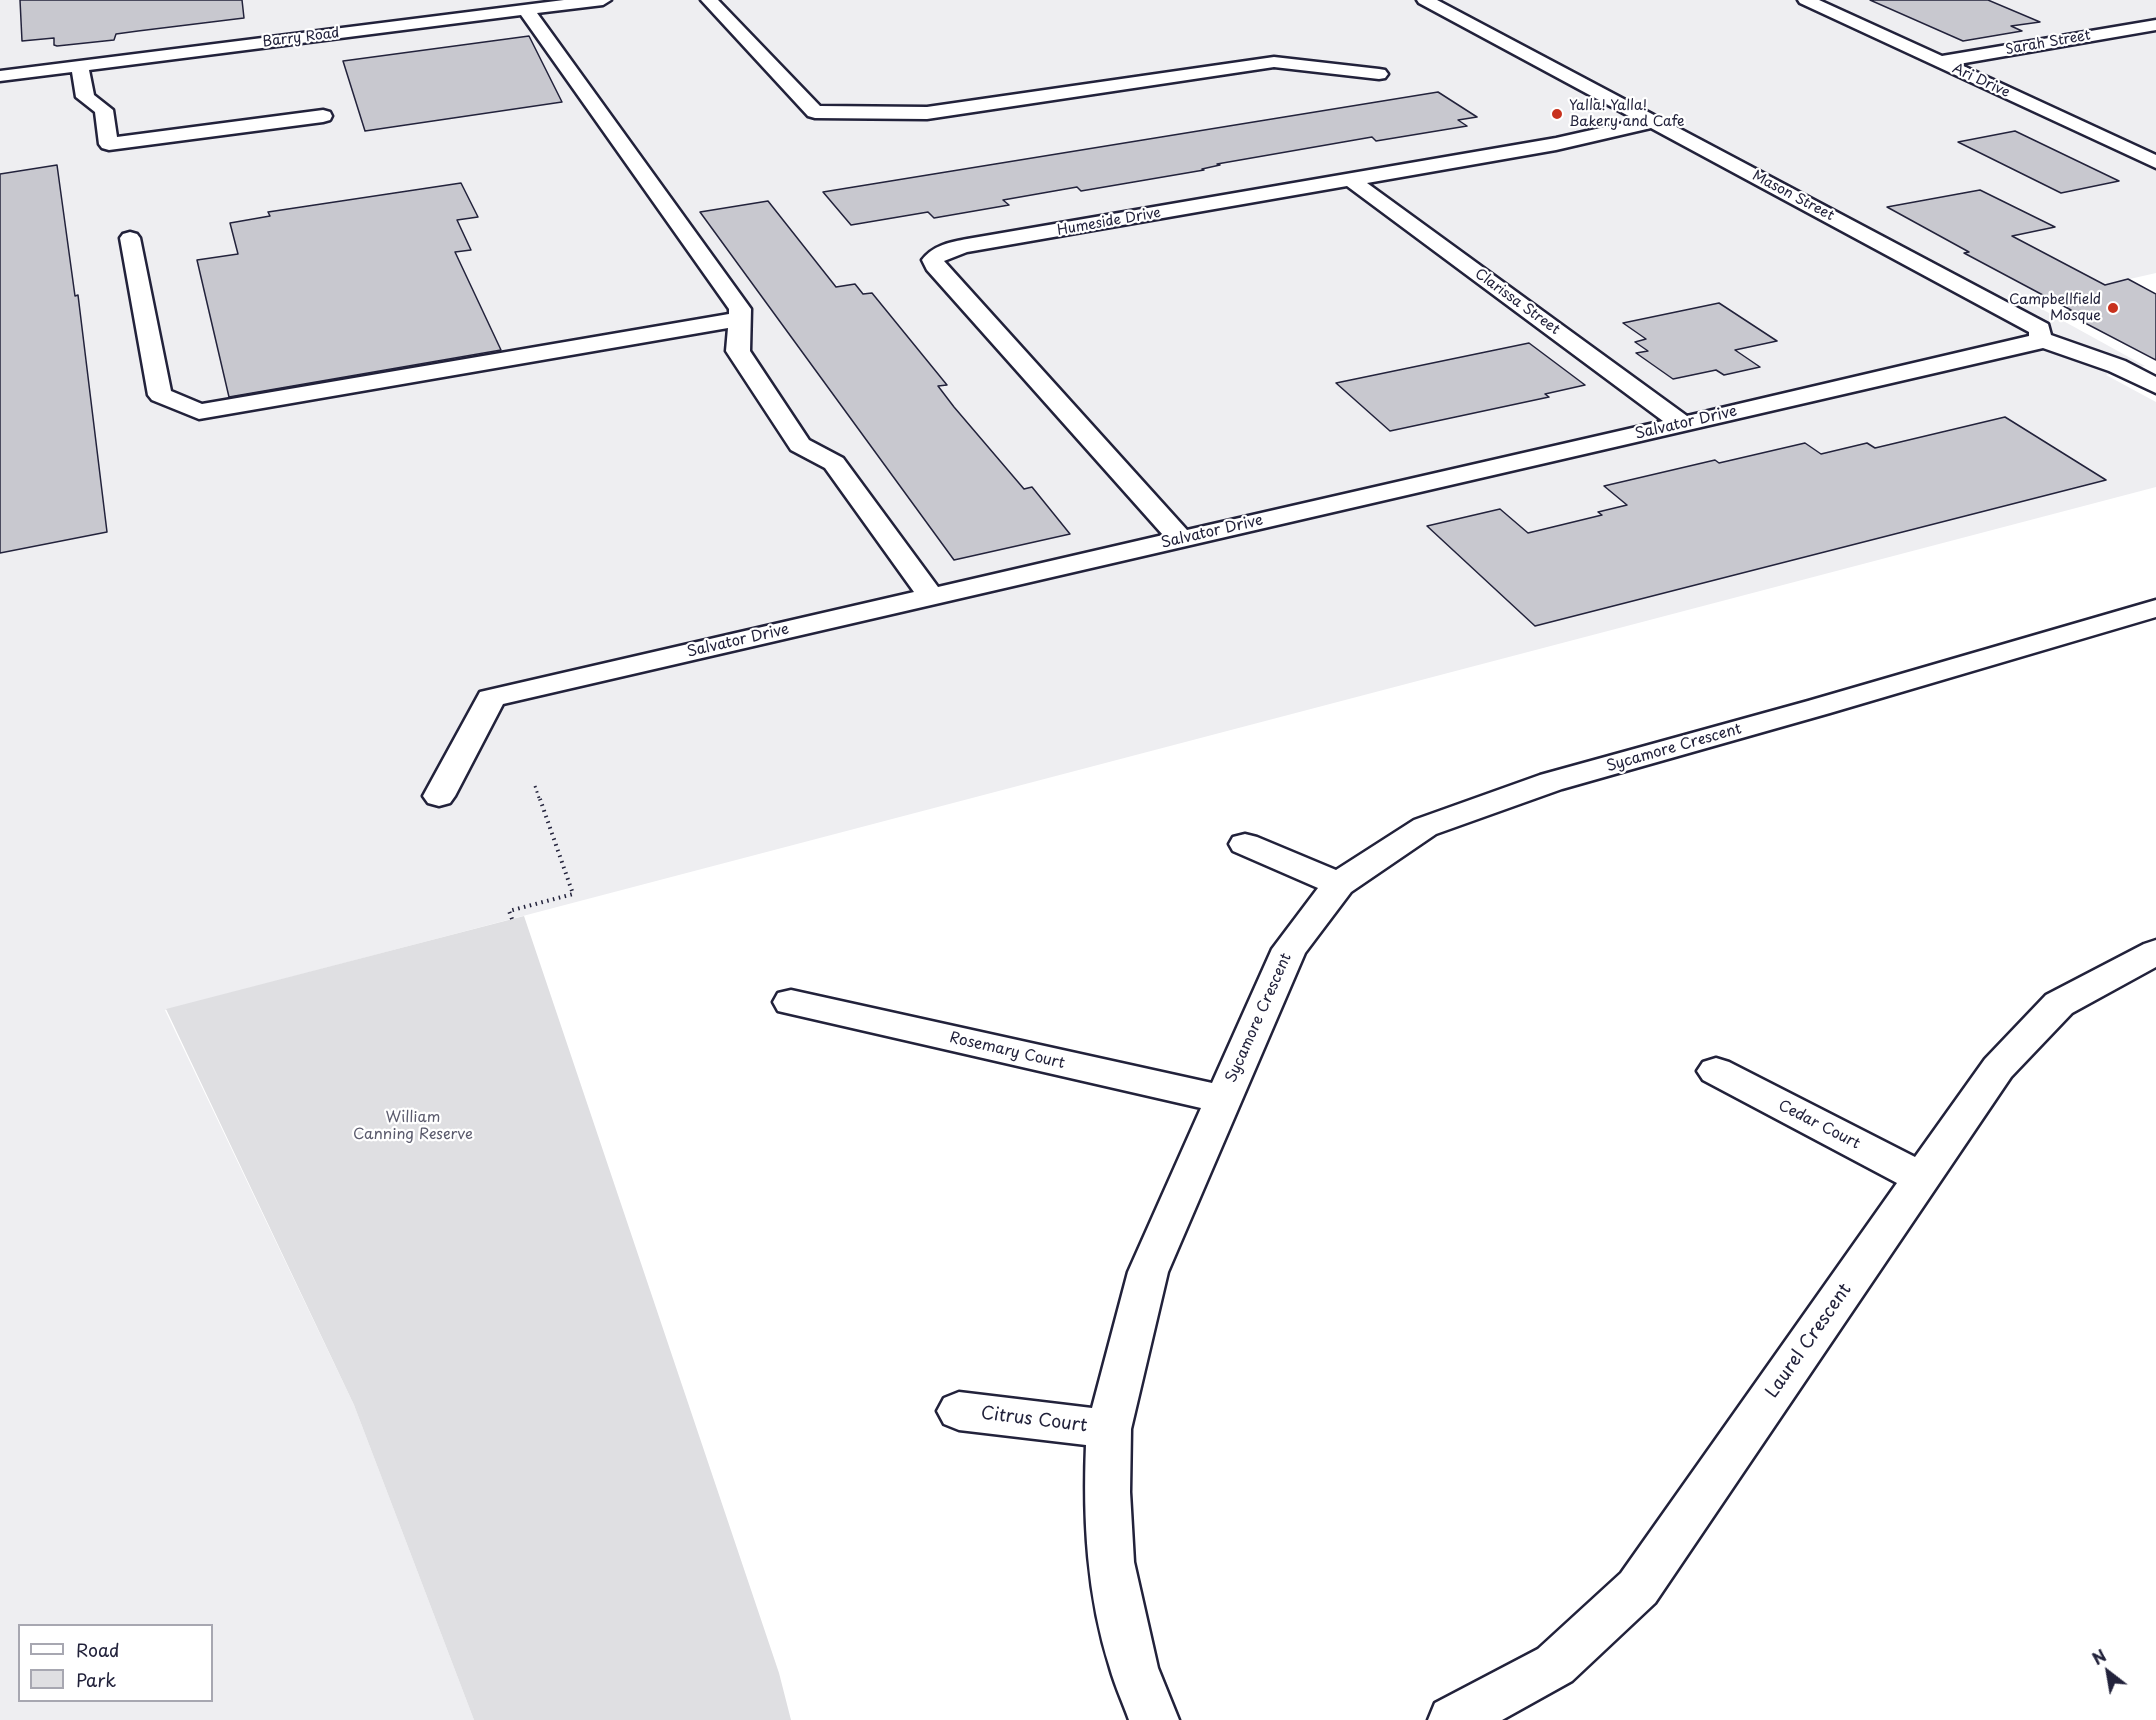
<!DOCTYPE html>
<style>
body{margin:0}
#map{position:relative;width:2156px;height:1720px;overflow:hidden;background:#fff;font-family:"Playpen Sans",sans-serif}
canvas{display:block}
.legend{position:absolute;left:18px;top:1624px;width:195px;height:78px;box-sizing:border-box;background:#fff;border:2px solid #a7a7b1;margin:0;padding:8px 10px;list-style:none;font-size:18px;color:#22223b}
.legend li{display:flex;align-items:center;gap:12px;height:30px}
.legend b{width:30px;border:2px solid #a7a7b1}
.north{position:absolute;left:2078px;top:1642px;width:60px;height:60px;-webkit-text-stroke:4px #fff;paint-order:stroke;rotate:329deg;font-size:16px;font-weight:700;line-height:24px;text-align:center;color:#22223b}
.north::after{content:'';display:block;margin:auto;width:21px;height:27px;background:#22223b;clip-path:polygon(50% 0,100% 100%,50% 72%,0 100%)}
</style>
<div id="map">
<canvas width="2156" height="1720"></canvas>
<ul class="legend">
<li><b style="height:8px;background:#fff"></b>Road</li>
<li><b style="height:16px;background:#dfdfe2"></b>Park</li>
</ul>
<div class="north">N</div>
</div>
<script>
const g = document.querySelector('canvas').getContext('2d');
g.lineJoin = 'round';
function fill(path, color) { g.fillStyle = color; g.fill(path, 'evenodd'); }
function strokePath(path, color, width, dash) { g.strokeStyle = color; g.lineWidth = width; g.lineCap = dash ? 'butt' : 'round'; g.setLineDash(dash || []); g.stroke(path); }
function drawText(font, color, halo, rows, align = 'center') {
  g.font = font + ' "Playpen Sans",sans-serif'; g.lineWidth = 4.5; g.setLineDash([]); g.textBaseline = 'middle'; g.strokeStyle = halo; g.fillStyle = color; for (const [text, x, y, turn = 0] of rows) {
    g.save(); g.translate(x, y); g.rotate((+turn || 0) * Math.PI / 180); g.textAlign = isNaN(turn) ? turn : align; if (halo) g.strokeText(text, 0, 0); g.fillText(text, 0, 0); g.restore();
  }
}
fill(new Path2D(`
 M0,0H2156V273L2029,302L2145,366L2106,375L2156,402V487L165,1010L354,1405L474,1720H0ZM20,1626H212V1700H20Z`), '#eeeef1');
fill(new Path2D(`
 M524,916L779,1673L791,1720H474L354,1405L166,1009Z`), '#dfdfe2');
const building = new Path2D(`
 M20,0H242L244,18L138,31L116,34L114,40L57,46L54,45V38L22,41Z
 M1870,0H1988L2040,22L2011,26L2022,31L1963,41Z
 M529,36L562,102L365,131L343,61Z
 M1438,92L1477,117L1458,120L1467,126L1376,141L1372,137L1217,164L1220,165L1202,169L1204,170L1081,191L1077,187L1003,200L1009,205L934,218L928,212L851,225L823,192Z
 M2015,131L2119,181L2061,193L1958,142Z
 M57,165L75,296L78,295L107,532L0,553V174Z
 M461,183L478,217L457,220L471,250L455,252L501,350L229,397L197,260L238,254L230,223L270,216L268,212Z
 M1980,190L2055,227L2012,236L2105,285L2128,279L2156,294V360L2064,312L2071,310L1964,253L1969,252L1887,207Z
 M768,201L836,287L855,284L863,294L872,293L947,385L938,386L954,407L1024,489L1032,487L1070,534L954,560L700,212Z
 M1719,303L1777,341L1735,350L1760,367L1724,375L1716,370L1673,379L1636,353L1648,351L1635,342L1646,339L1623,323Z
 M1529,343L1585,385L1545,394L1549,397L1390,431L1336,383Z
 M2005,417L2106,480L1535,626L1427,526L1500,509L1528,533L1602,515L1598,512L1627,505L1604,486L1715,460L1719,463L1805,443L1821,454L1867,443L1875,448Z`);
fill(building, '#c8c8cf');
strokePath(building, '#22223b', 1.5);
const minor = new Path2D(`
 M564,0H611L603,5L537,13L751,309L750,351L809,440L843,458L938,587L1163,535L927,270L922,260C933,245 951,242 967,239L1556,138L1636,120L1419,3L1417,0H1437L2048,324L2051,335L2125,361L2156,377V393L2109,371L2043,348L503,704L455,796L450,803L439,806L428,803L423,796L480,692L914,592L825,468L791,450L726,351L728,328L199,419L152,400L148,395L120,238L123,234L130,232L137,234L140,238L171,391L202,404L729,314V309L521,15L89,70L94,95L113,110L117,137L323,110L330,112L332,116L330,120L323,122L109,150L102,148L99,144L95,112L76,97L72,72L0,81V71ZM1651,128L2029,332V336L1687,416L1367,183L1556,150ZM1347,186L1663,421L1187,530L944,261L967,252Z
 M701,0H718L820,106L927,107L1274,57L1379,69L1385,70L1388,74L1385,78L1379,79L1274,67L927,119L815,118L808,116Z
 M1798,0H1819L1942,56L2156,20V30L1959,64L2156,155V168L1800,3Z
 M2156,600V617L1830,713L1562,789L1436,834L1351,892L1305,953L1168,1272L1131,1429L1130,1492L1134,1562L1158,1668L1179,1720H1129C1123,1703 1115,1686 1110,1668C1087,1596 1083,1520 1086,1445L959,1430L944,1424L937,1411L944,1398L959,1392L1092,1408L1128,1272L1201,1108L791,1014L778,1011L773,1002L778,993L791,990L1212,1083L1272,949L1318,888L1233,851L1229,844L1233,837L1245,834L1257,837L1336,870L1414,820L1540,775L1808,701Z
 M2156,940V967L2072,1013L2011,1077L1655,1603L1572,1681L1502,1720H1428L1435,1703L1538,1649L1621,1573L1897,1183L1703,1080L1697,1071L1703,1062L1716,1058L1729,1062L1915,1157L1985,1059L2046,995L2144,944Z`);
strokePath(minor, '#22223b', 5);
strokePath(new Path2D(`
 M535,786L540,801`), '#22223b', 3, [1.5, 4]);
strokePath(new Path2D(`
 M512,919L509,911L573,894L540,799`), '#22223b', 4, [1.5, 4.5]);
fill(minor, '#fff');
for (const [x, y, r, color] of [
 [1557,114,6,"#c8321e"],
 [2113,308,6,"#c8321e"]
]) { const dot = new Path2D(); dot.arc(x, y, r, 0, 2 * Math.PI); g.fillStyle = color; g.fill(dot); strokePath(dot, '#fff', 2); }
drawText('14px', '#22223b', '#fff', [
 ["Barry Road",301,38,-7],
 ["Sarah Street",2048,43,-10],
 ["Ari Drive",1981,81,25],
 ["Mason Street",1793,196,28],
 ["Humeside Drive",1109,222,-10],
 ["Clarissa Street",1517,302,36]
]);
drawText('14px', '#22223b', '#fff', [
 ["Yalla! Yalla!",1569,106],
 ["Bakery and Cafe",1569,122],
 ["Campbellfield",2101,300,"right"],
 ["Mosque",2101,316,"right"]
], 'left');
drawText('15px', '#22223b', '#fff', [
 ["Salvator Drive",1686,423,-13],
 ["Salvator Drive",1212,532,-13],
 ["Salvator Drive",738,641,-13],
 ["Sycamore Crescent",1674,748,-16],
 ["Sycamore Crescent",1259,1018,-66],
 ["Rosemary Court",1007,1051,13],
 ["Cedar Court",1819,1125,27]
]);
drawText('15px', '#5b5b6d', '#fff', [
 ["William",413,1118],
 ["Canning Reserve",413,1135]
]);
drawText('18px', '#22223b', '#fff', [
 ["Laurel Crescent",1809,1341,-55],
 ["Citrus Court",1034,1420,7]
]);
</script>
